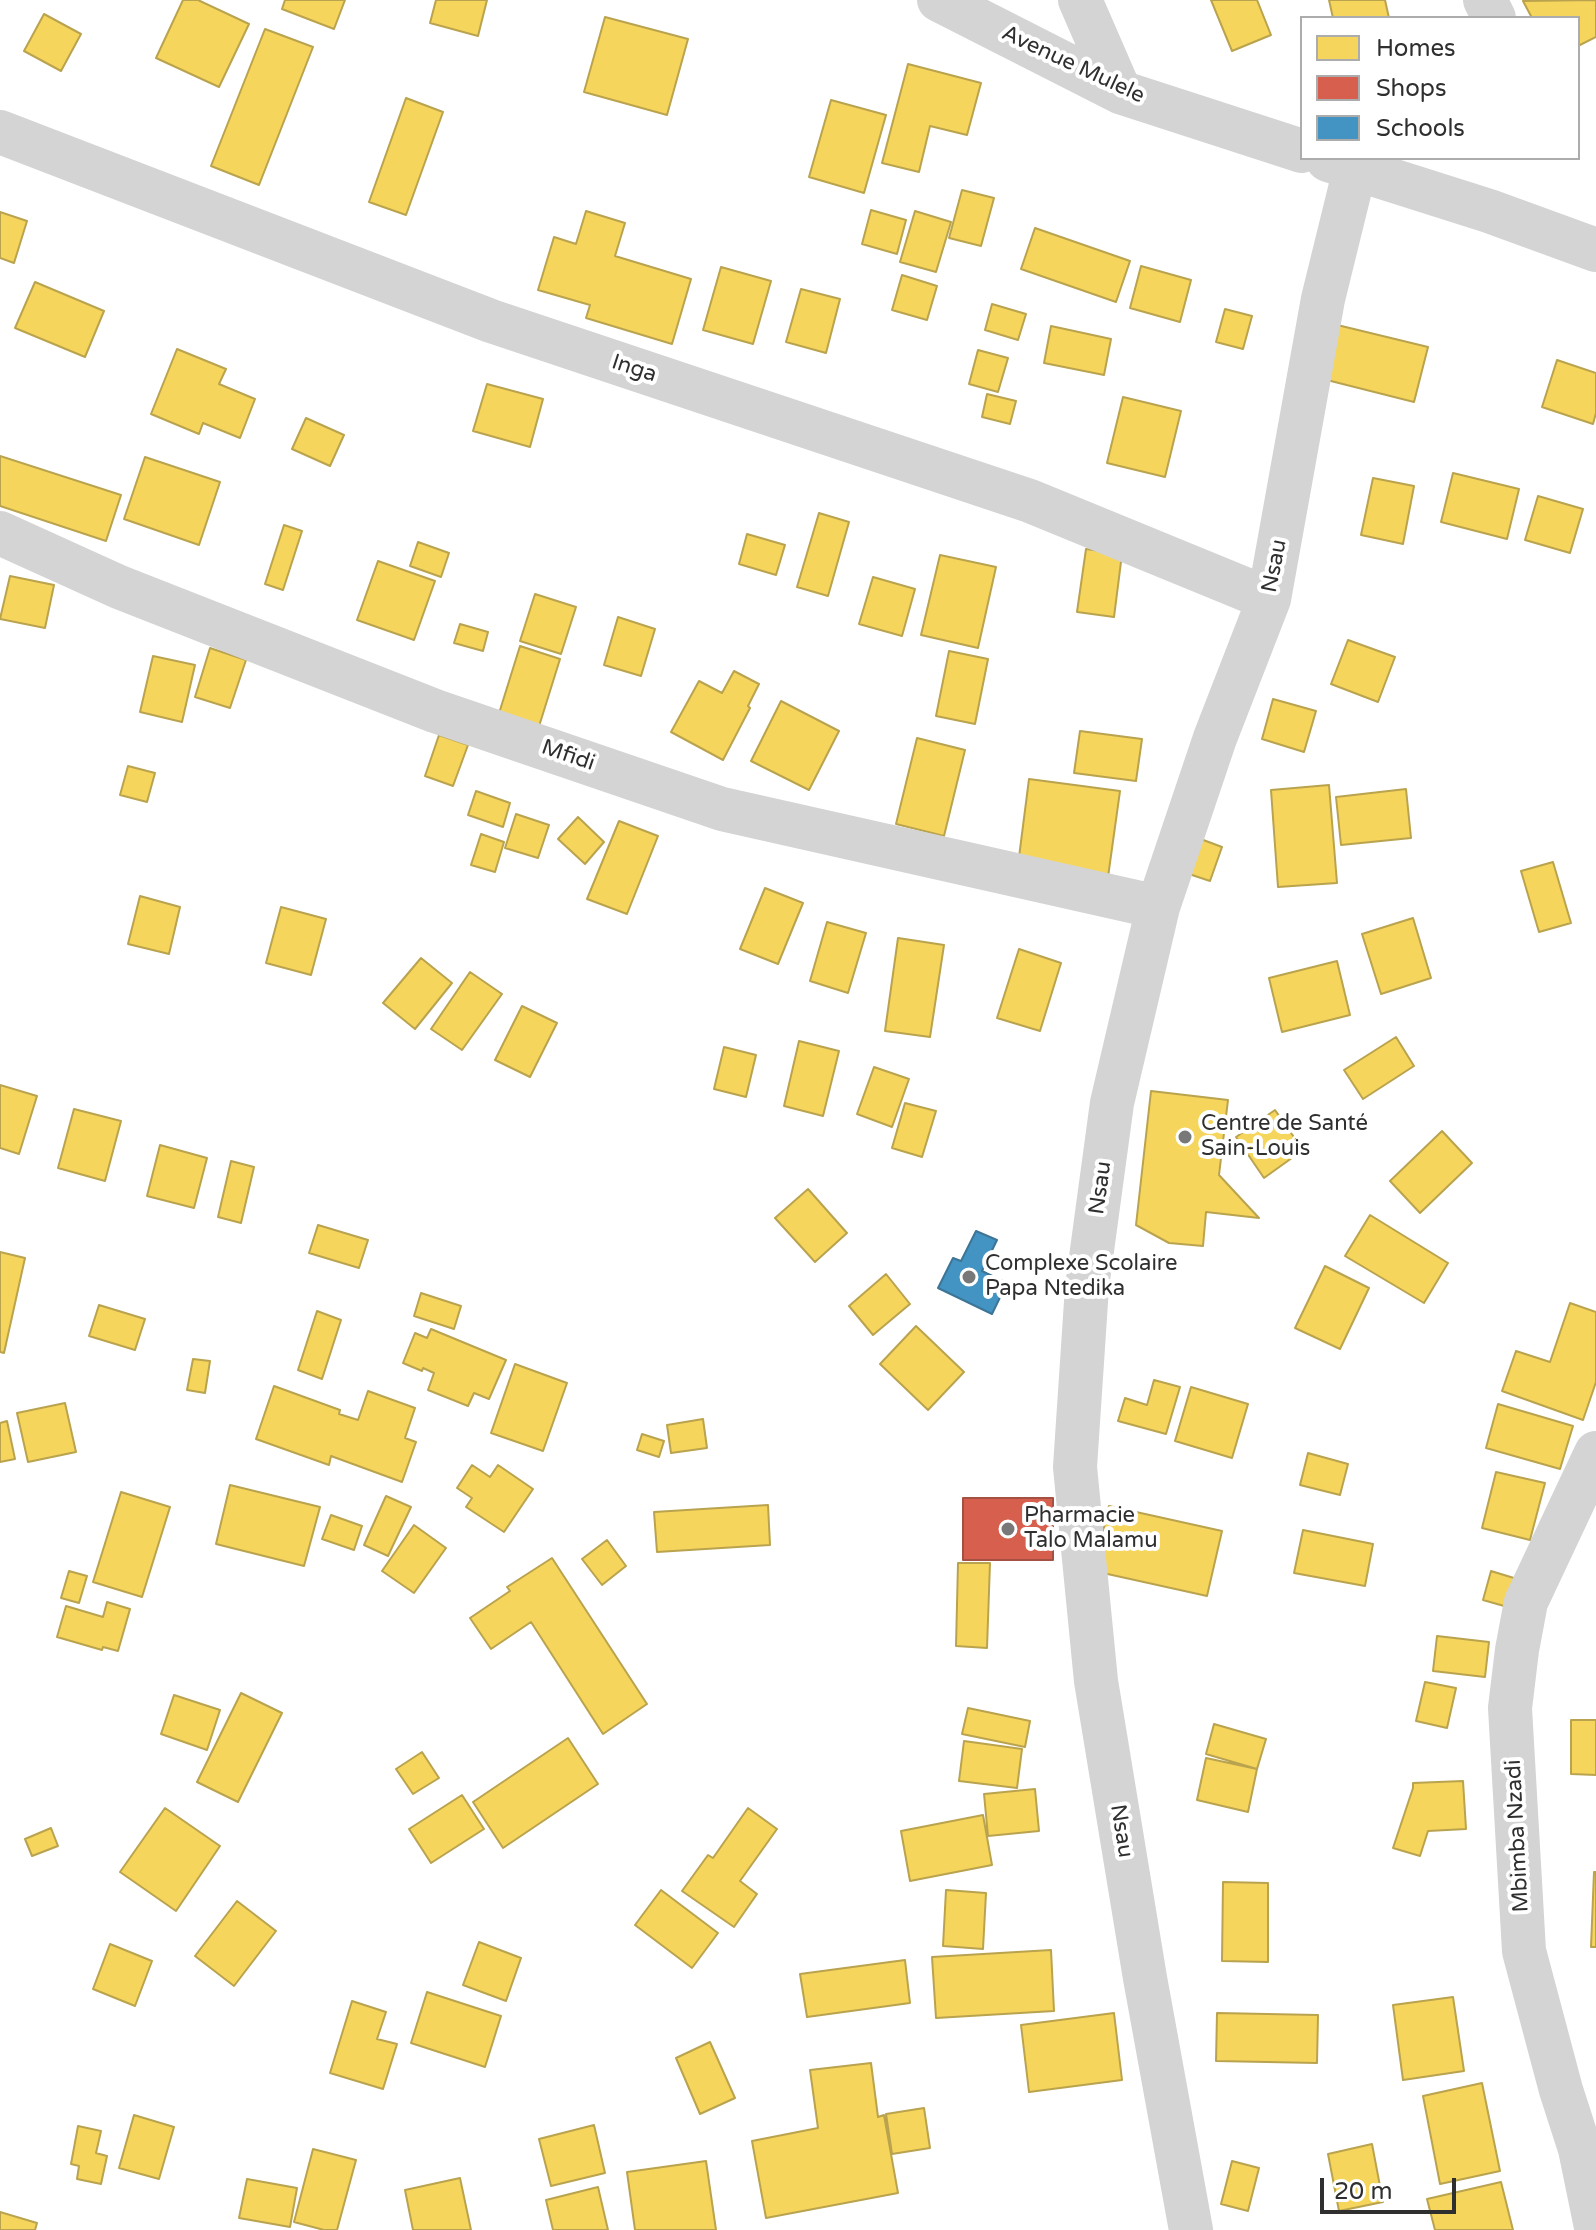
<!DOCTYPE html>
<meta charset="utf-8">
<style>
body{margin:0}
#map{position:relative;width:1596px;height:2230px;overflow:hidden;background:#fff;font-family:"Varela Round",sans-serif}
canvas{display:block}
.legend{position:absolute;left:1300px;top:16px;width:280px;height:144px;box-sizing:border-box;background:#fff;border:2px solid #acacac;margin:0;padding:10px 14px;list-style:none;font-size:24px;color:#2f2f2f}
.legend li{display:flex;align-items:center;gap:16px;height:40px}
.legend b{width:40px;border:2px solid #acacac}
.scale{position:absolute;left:1320px;top:2178px;width:136px;height:36px;box-sizing:border-box;border:4px solid #2f2f2f;border-top:0;padding-left:10px;font-size:24px;line-height:28px;white-space:nowrap;color:#2f2f2f;-webkit-text-stroke:6px #fff;paint-order:stroke}
</style>
<div id="map">
<canvas width="1596" height="2230"></canvas>
<ul class="legend">
<li><b style="height:22px;background:#f6d55c"></b>Homes</li>
<li><b style="height:22px;background:#d6604d"></b>Shops</li>
<li><b style="height:22px;background:#4393c3"></b>Schools</li>
</ul>
<div class="scale">20 m</div>
</div>
<script>
const g = document.querySelector('canvas').getContext('2d');
g.lineJoin = 'round';
function fill(path, color) { g.fillStyle = color; g.fill(path, 'evenodd'); }
function strokePath(path, color, width, dash) { g.strokeStyle = color; g.lineWidth = width; g.lineCap = dash ? 'butt' : 'round'; g.setLineDash(dash || []); g.stroke(path); }
function drawText(font, color, halo, rows, align = 'center') {
  g.font = font + ' "Varela Round",sans-serif'; g.lineWidth = 8; g.setLineDash([]); g.textBaseline = 'middle'; g.strokeStyle = halo; g.fillStyle = color; for (const [text, x, y, turn = 0] of rows) {
    g.save(); g.translate(x, y); g.rotate((+turn || 0) * Math.PI / 180); g.textAlign = isNaN(turn) ? turn : align; if (halo) g.strokeText(text, 0, 0); g.fillText(text, 0, 0); g.restore();
  }
}
const homes = new Path2D(`
 M183,0H198L249,24L219,87L156,58Z
 M285,0H345L334,29L282,9Z
 M436,0H487L478,36L430,23Z
 M1211,0H1257L1271,35L1232,51Z
 M1329,0H1385L1389,18H1333Z
 M1596,0V37L1578,46V18H1532L1523,1Z
 M44,14L81,34L61,71L24,51Z
 M605,17L688,39L667,115L584,92Z
 M265,29L313,47L259,185L211,166Z
 M908,64L981,83L967,135L930,126L919,172L882,163Z
 M406,98L443,112L406,215L369,202Z
 M831,100L886,115L864,193L809,177Z
 M962,190L994,198L981,246L949,238Z
 M871,210L906,220L897,254L862,244Z
 M586,211L625,223L615,256L691,279L672,344L586,318L590,305L538,290L554,237L576,244Z
 M915,211L951,222L936,272L900,262Z
 M0,212L27,221L14,263L0,258Z
 M1035,228L1130,261L1116,302L1021,269Z
 M1141,266L1191,280L1180,322L1130,308Z
 M721,267L771,281L753,344L703,330Z
 M902,275L937,286L927,320L892,310Z
 M35,282L104,311L85,357L15,328Z
 M801,289L840,299L826,353L786,342Z
 M992,304L1026,314L1018,340L985,330Z
 M1225,309L1252,316L1243,349L1216,342Z
 M1325,322L1428,347L1414,402L1311,376Z
 M1051,326L1111,339L1104,375L1044,363Z
 M177,349L226,369L219,384L255,399L240,438L203,423L199,434L151,414Z
 M978,350L1008,358L998,392L969,384Z
 M1557,360L1596,373V413L1593,424L1542,407Z
 M487,384L543,399L530,447L473,431Z
 M987,394L1016,401L1010,424L982,417Z
 M1123,397L1181,411L1165,477L1107,463Z
 M306,418L344,435L330,466L292,449Z
 M0,456L121,495L106,541L0,506Z
 M145,457L220,482L199,545L124,519Z
 M1453,473L1519,489L1507,539L1441,522Z
 M1373,478L1414,486L1403,544L1361,535Z
 M1538,496L1583,509L1570,553L1525,540Z
 M819,513L849,522L828,596L797,587Z
 M284,525L302,531L283,590L265,584Z
 M747,534L785,545L776,575L739,564Z
 M418,542L449,553L441,577L410,566Z
 M1086,549L1122,554L1114,617L1077,612Z
 M940,555L996,567L978,648L921,635Z
 M378,561L435,581L414,640L357,620Z
 M10,576L54,585L45,628L0,619Z
 M873,577L915,589L902,636L859,624Z
 M535,594L576,607L561,654L520,641Z
 M618,617L655,629L641,676L604,665Z
 M460,624L488,632L483,651L454,643Z
 M1348,640L1395,657L1378,702L1331,684Z
 M520,646L560,659L536,736L496,723Z
 M210,648L246,660L230,708L195,697Z
 M949,651L988,659L975,724L936,716Z
 M153,656L195,665L182,722L140,712Z
 M734,671L759,684L748,706L750,708L723,760L671,732L699,681L722,693Z
 M1273,699L1316,711L1304,752L1262,739Z
 M781,701L839,731L809,790L751,761Z
 M1080,731L1142,739L1136,781L1074,773Z
 M439,735L468,745L453,786L425,776Z
 M917,738L965,750L944,836L896,824Z
 M128,766L155,773L147,802L120,795Z
 M1029,779L1120,791L1108,877L1018,865Z
 M1329,785L1337,883L1278,887L1271,790Z
 M1406,789L1411,838L1341,845L1336,797Z
 M476,791L510,803L503,827L468,815Z
 M516,814L549,825L538,858L505,848Z
 M578,817L604,842L585,864L558,839Z
 M619,821L658,836L627,914L587,899Z
 M481,834L504,842L495,872L471,865Z
 M1198,838L1222,847L1210,881L1186,873Z
 M1553,862L1571,923L1539,932L1521,871Z
 M765,888L803,903L778,964L740,949Z
 M140,896L180,907L169,954L128,944Z
 M281,907L326,919L311,975L266,963Z
 M1413,918L1431,978L1381,994L1362,934Z
 M827,922L866,933L848,993L810,981Z
 M898,938L944,945L930,1037L885,1031Z
 M1019,949L1061,963L1040,1031L997,1018Z
 M421,958L452,983L415,1029L383,1003Z
 M1337,961L1350,1015L1282,1032L1269,978Z
 M470,972L502,994L462,1050L431,1029Z
 M522,1006L557,1023L530,1077L495,1060Z
 M1396,1037L1414,1066L1363,1099L1344,1070Z
 M799,1041L839,1051L823,1116L784,1106Z
 M724,1047L756,1055L746,1097L714,1089Z
 M874,1067L909,1079L892,1127L857,1114Z
 M0,1085L37,1096L19,1154L0,1148Z
 M1151,1091L1228,1100L1219,1175L1259,1218L1206,1212L1203,1246L1169,1243L1136,1225Z
 M905,1103L936,1111L922,1157L892,1148Z
 M74,1109L121,1121L105,1181L58,1168Z
 M1275,1110L1303,1150L1264,1178L1236,1137Z
 M1442,1131L1472,1163L1420,1213L1390,1181Z
 M160,1145L207,1158L194,1208L147,1196Z
 M231,1161L254,1167L241,1223L218,1217Z
 M808,1189L847,1233L815,1262L775,1218Z
 M1370,1215L1448,1263L1424,1303L1345,1256Z
 M318,1225L368,1240L359,1268L309,1253Z
 M0,1252L25,1258L4,1353L0,1352Z
 M1325,1266L1369,1288L1340,1349L1295,1328Z
 M886,1274L910,1304L873,1335L849,1306Z
 M421,1293L461,1306L454,1329L414,1316Z
 M1570,1303L1596,1312V1382L1583,1420L1502,1391L1516,1351L1550,1362Z
 M99,1305L145,1319L135,1350L89,1336Z
 M317,1311L341,1320L322,1379L298,1370Z
 M916,1326L964,1372L928,1410L880,1364Z
 M431,1329L506,1360L489,1399L474,1393L468,1406L428,1390L434,1373L423,1368L422,1371L403,1363L415,1333L427,1338Z
 M193,1359L210,1361L205,1393L187,1390Z
 M515,1364L567,1383L543,1451L491,1433Z
 M1154,1380L1180,1387L1166,1434L1118,1421L1125,1398L1147,1405Z
 M274,1386L340,1410L339,1414L358,1420L368,1391L415,1408L405,1438L416,1442L402,1482L331,1456L329,1465L256,1439Z
 M1191,1387L1248,1404L1232,1458L1175,1441Z
 M65,1403L76,1452L28,1462L17,1413Z
 M1498,1404L1573,1426L1560,1469L1486,1448Z
 M703,1419L707,1448L671,1453L667,1425Z
 M7,1421L15,1459L0,1462V1423Z
 M642,1434L664,1441L659,1457L637,1450Z
 M1308,1453L1348,1464L1340,1495L1300,1485Z
 M472,1465L490,1477L498,1465L533,1489L504,1532L466,1507L472,1498L457,1488Z
 M1496,1472L1545,1483L1530,1540L1482,1528Z
 M230,1485L320,1507L304,1566L216,1544Z
 M121,1492L170,1507L142,1597L93,1582Z
 M386,1496L411,1507L388,1556L364,1545Z
 M768,1505L770,1545L657,1552L654,1512Z
 M1109,1506L1222,1531L1207,1596L1094,1571Z
 M331,1515L362,1526L354,1550L322,1539Z
 M414,1525L446,1548L414,1593L382,1571Z
 M1303,1530L1373,1544L1365,1586L1294,1573Z
 M607,1540L626,1566L602,1585L582,1559Z
 M552,1558L647,1704L603,1734L531,1622L491,1649L470,1618L510,1591L507,1587Z
 M958,1563H990L987,1648L956,1646Z
 M69,1571L87,1576L79,1603L61,1598Z
 M1491,1571L1527,1582L1518,1610L1483,1600Z
 M107,1602L130,1609L118,1651L103,1647L102,1650L57,1637L66,1606L103,1617Z
 M1437,1636L1489,1642L1485,1677L1433,1671Z
 M1425,1682L1456,1688L1447,1728L1416,1721Z
 M241,1693L282,1713L238,1802L197,1782Z
 M174,1695L220,1710L207,1750L161,1734Z
 M968,1708L1030,1721L1025,1747L962,1734Z
 M1571,1720H1596V1775L1571,1774Z
 M1214,1724L1266,1739L1257,1769L1206,1754Z
 M568,1738L598,1784L503,1848L473,1802Z
 M964,1741L1022,1749L1017,1788L959,1781Z
 M422,1752L439,1778L413,1794L396,1769Z
 M1206,1758L1257,1769L1248,1812L1197,1800Z
 M1463,1781L1466,1829L1428,1831L1420,1856L1393,1848L1413,1788V1783Z
 M1035,1789L1039,1831L988,1836L984,1794Z
 M462,1795L484,1829L431,1863L409,1829Z
 M165,1808L220,1846L176,1911L120,1872Z
 M748,1808L777,1829L740,1881L757,1894L734,1927L682,1891L708,1855L713,1858Z
 M983,1815L992,1865L910,1881L901,1831Z
 M51,1828L58,1846L32,1856L25,1839Z
 M1594,1872H1596V1947H1591Z
 M1223,1882L1268,1883V1962L1222,1961Z
 M661,1890L718,1933L692,1968L635,1925Z
 M946,1890L986,1893L983,1949L943,1946Z
 M237,1901L276,1931L234,1986L195,1956Z
 M479,1942L521,1958L506,2001L463,1985Z
 M110,1944L152,1961L135,2006L93,1989Z
 M1051,1950L1054,2011L936,2018L932,1957Z
 M905,1960L910,2003L807,2017L800,1974Z
 M427,1992L501,2016L485,2067L411,2043Z
 M1453,1997L1464,2071L1403,2080L1393,2005Z
 M352,2001L386,2012L377,2039L397,2044L383,2089L330,2073Z
 M1114,2013L1122,2080L1029,2092L1021,2025Z
 M1217,2013L1318,2015L1317,2063L1216,2061Z
 M710,2042L735,2098L700,2114L676,2058Z
 M871,2063L878,2117L884,2115L898,2193L766,2218L752,2141L818,2128L810,2070Z
 M1482,2083L1500,2171L1440,2184L1423,2096Z
 M924,2108L930,2148L892,2154L886,2114Z
 M134,2115L174,2127L159,2179L119,2168Z
 M594,2125L605,2173L551,2186L539,2139Z
 M78,2126L101,2131L96,2153L107,2156L101,2184L77,2179L79,2166L71,2164Z
 M1372,2144L1383,2202L1339,2211L1328,2154Z
 M313,2149L356,2160L337,2230H324L294,2222Z
 M706,2161L716,2230H635L627,2172Z
 M1232,2161L1259,2168L1248,2211L1221,2204Z
 M460,2178L471,2230H413L405,2190Z
 M247,2179L297,2188L290,2227L239,2218Z
 M1501,2182L1513,2230H1435L1427,2199Z
 M598,2187L608,2230H553L546,2200Z
 M0,2212L37,2223L35,2230H0Z`);
fill(homes, '#f6d55c');
strokePath(homes, '#baa34e', 2);
const shops = new Path2D(`
 M963,1498H1053V1560H963Z`);
fill(shops, '#d6604d');
strokePath(shops, '#a45144', 2);
const schools = new Path2D(`
 M976,1231L997,1240L982,1271L1007,1283L992,1314L938,1288L953,1258L961,1261Z`);
fill(schools, '#4393c3');
strokePath(schools, '#3d7597', 2);
strokePath(new Path2D(`
 M939,0L1120,92L1302,151
 M1080,0L1120,92
 M1485,0L1494,18
 M0,132L491,321L1030,501L1269,599
 M1328,160L1489,211L1596,250
 M0,533L119,587L435,711L722,809L1158,907
 M1596,1453L1526,1602L1517,1650L1510,1708L1524,1951L1561,2090L1580,2149L1596,2227
 M1191,2230L1145,1978L1096,1681L1075,1467L1087,1287L1112,1103L1158,907L1215,738L1269,599L1323,299L1355,169`), '#d4d4d4', 44);
for (const [x, y, r, color] of [
 [1185,1137,8,"#787878"],
 [969,1277,8,"#787878"],
 [1008,1529,8,"#787878"]
]) { const dot = new Path2D(); dot.arc(x, y, r, 0, 2 * Math.PI); g.fillStyle = color; g.fill(dot); strokePath(dot, '#fff', 3); }
drawText('22px', '#2f2f2f', '#fff', [
 ["Avenue Mulele",1073,65,25],
 ["Inga",634,369,18],
 ["Nsau",1275,566,-79],
 ["Mfidi",568,756,19],
 ["Nsau",1101,1188,-82],
 ["Nsau",1121,1831,81],
 ["Mbimba Nzadi",1518,1836,-93]
]);
drawText('22px', '#2f2f2f', '#fff', [
 ["Centre de Santé",1201,1124],
 ["Sain-Louis",1201,1149],
 ["Complexe Scolaire",985,1264],
 ["Papa Ntedika",985,1289],
 ["Pharmacie",1024,1516],
 ["Talo Malamu",1024,1541]
], 'left');
</script>
